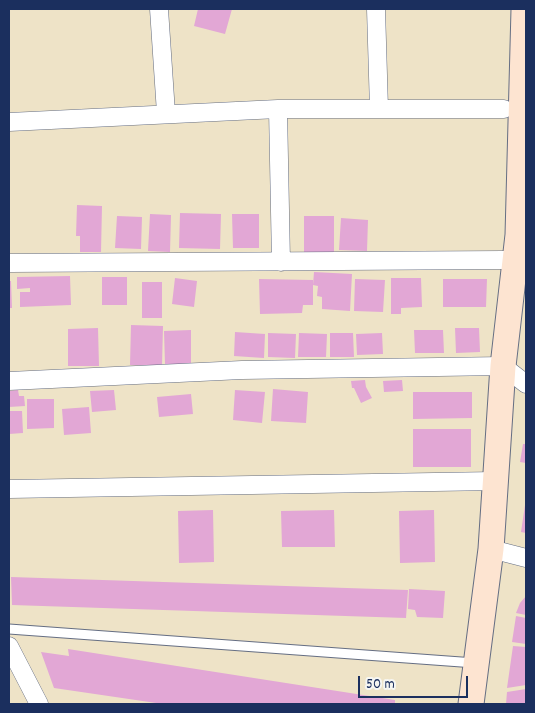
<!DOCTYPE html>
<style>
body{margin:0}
#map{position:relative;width:535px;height:713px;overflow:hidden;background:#eee3c7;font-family:Dekko,sans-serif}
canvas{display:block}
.frame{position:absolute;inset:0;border:10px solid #1b2f5e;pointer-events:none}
.scale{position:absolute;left:358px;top:676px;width:110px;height:22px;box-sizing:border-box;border:2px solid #1b2f5e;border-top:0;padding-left:6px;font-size:15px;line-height:18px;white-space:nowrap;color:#1b2f5e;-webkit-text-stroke:4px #f6f6f2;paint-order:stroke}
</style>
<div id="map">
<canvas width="535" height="713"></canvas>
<div class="frame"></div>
<div class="scale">50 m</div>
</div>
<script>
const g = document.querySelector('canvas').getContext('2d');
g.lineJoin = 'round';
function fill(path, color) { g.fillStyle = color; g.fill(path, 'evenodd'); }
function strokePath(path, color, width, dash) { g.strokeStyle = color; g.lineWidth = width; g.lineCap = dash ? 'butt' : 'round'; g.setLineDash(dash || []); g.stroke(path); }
fill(new Path2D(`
 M198,9H232L225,34L194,26Z
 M77,205L102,206L101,252H80V236H76Z
 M180,213L221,214L220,249L179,248Z
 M150,214L171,215L170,252L148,251Z
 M232,214H259V248H233Z
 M117,216L142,217L141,249L115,248Z
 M304,216H334V252H304Z
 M341,218L368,220L367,251L339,250Z
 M314,272L352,274L350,311L322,309V297L317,296L318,286L313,285Z
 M70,276L71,305L20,307V292H30V288L17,289V277Z
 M102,277H127V305H102Z
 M175,278L197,281L194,307L172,304Z
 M391,278H421L422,307L401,308V314H391Z
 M259,279L313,280V305H303L302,313L260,314Z
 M355,279L385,280L383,312L354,311Z
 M443,279H487L486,307H443Z
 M9,281H11L12,308H9Z
 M142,282H162V318H142Z
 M131,325L163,326L162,366L130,365Z
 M98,328L99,366H68V329Z
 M455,328H479L480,352L456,353Z
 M191,330V364H165L164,331Z
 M414,330H443L444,353H415Z
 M235,332L265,334L264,358L234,356Z
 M268,333L296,334L295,358L268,357Z
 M299,333L327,334L326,357H298Z
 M330,333H353L354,357H330Z
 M382,333L383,354L357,355L356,334Z
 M365,380L366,387L372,398L361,403L354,388H352L351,381Z
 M402,380L403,391L384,392L383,381Z
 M273,389L308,392L306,423L271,421Z
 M18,390L19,396H24L25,406L9,407V391Z
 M114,390L116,410L92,412L90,391Z
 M235,390L265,392L262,423L233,420Z
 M413,392H472V418L413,419Z
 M191,394L193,414L159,417L157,397Z
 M27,399H54V428L27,429Z
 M89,407L91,433L64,435L62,409Z
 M9,411H22L23,433L9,434Z
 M413,429H471V467H413Z
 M523,444H526V463L520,462Z
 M525,505H526V533L521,532Z
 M213,510L214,562L179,563L178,511Z
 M334,510L335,547H282L281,511Z
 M434,510L435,562L400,563L399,511Z
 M11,577L408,590L406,618L12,605Z
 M409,589L445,591L443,618L417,617L415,610L408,609Z
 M526,596V615L516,613L520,603Z
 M516,616L526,618V644L512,642Z
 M513,646L526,647V685L507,688Z
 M68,649L395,700V704H163L54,688L41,652L69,656Z
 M526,689V704H506L507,692Z`), '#e2a7d5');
const lane = new Path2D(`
 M9,629L475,663`);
const street = new Path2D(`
 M159,9L166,113
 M376,9L379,109
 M278,109L281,262
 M9,122L278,109H504
 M9,263L504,260
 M9,381L242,370L503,366L526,384
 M9,489L495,481
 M491,549L526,558
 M9,646L39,704`);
const secondary = new Path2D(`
 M471,704L491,549L503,366L518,235L524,9`);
strokePath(lane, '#656e83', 11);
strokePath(street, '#656e83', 19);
strokePath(secondary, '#656e83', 27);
strokePath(lane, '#fff', 9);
strokePath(street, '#fff', 18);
strokePath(secondary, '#fde4d1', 25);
</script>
